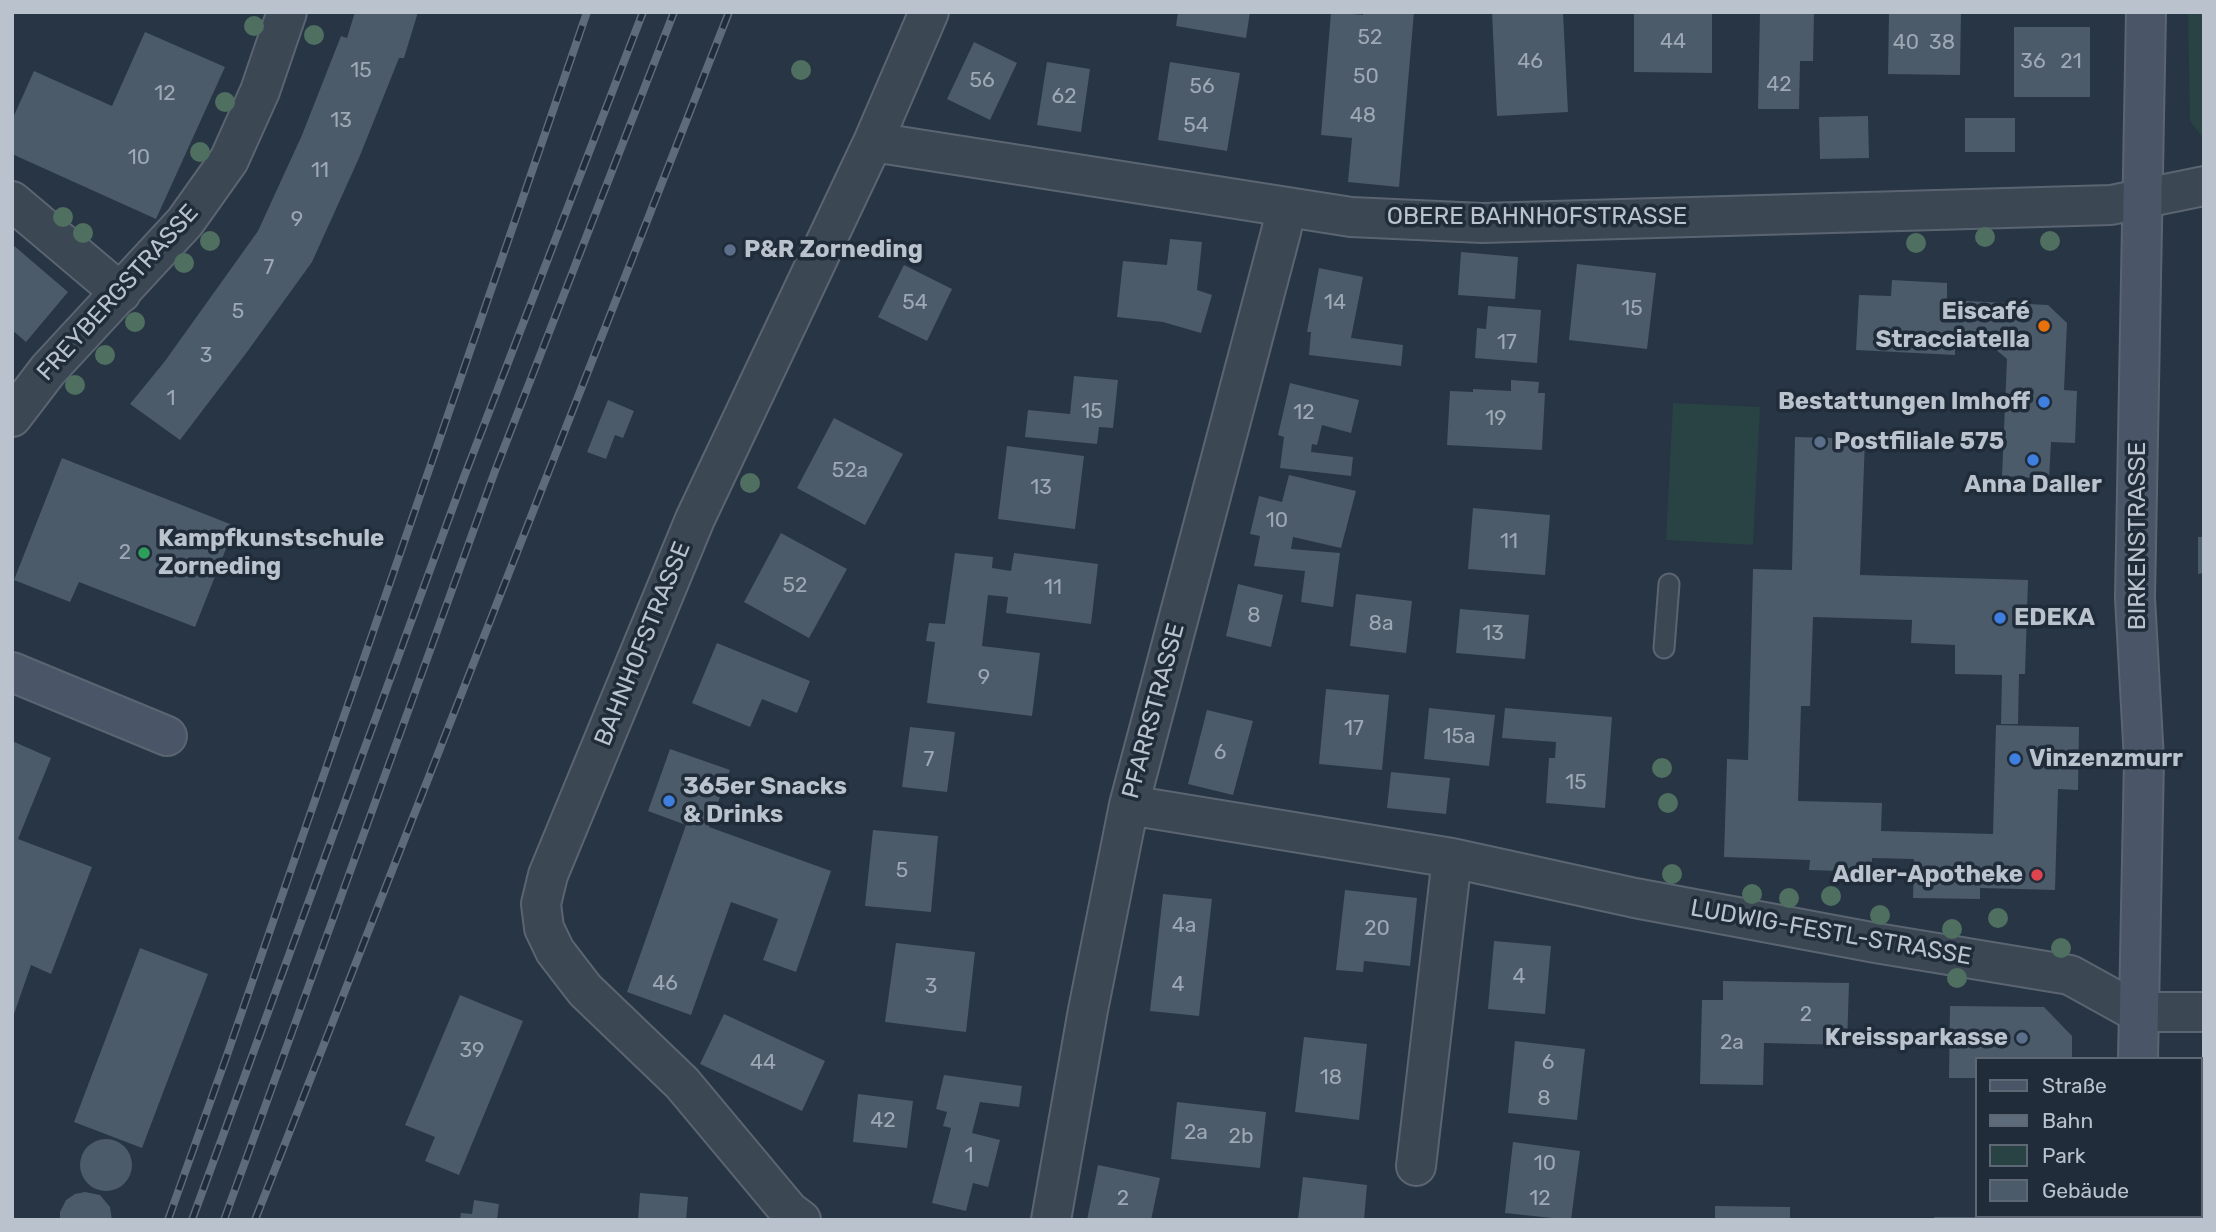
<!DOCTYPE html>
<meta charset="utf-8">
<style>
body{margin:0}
#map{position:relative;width:2216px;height:1232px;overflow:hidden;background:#273544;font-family:Rubik,sans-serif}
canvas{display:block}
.frame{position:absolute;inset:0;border:14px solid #b9c2cd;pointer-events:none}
.legend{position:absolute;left:1975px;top:1057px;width:228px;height:161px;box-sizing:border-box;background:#202c39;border:2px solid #5d6874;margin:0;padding:9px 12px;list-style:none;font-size:21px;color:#b9c2cd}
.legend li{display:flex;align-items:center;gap:14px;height:35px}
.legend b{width:35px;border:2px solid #5d6874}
</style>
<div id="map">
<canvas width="2216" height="1232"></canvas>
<div class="frame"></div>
<ul class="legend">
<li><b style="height:9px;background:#4a5667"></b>Straße</li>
<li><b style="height:9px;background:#5e6b7a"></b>Bahn</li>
<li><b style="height:19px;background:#294345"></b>Park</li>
<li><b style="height:19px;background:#4b5b6a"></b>Gebäude</li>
</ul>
</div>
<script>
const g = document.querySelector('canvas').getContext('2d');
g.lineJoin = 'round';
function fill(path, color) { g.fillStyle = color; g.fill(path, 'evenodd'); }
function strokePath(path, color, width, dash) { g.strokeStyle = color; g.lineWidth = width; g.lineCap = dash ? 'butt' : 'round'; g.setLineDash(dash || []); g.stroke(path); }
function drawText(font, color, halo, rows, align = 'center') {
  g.font = font + ' Rubik,sans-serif'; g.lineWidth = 7; g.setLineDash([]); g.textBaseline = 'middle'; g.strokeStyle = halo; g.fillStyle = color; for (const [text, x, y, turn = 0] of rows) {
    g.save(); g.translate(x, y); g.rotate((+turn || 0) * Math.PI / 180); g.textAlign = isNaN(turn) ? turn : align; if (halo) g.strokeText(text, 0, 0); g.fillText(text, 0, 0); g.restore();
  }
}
fill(new Path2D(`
 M2188,12H2204V139L2190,121Z
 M1673,403L1760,407L1753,545L1666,540Z`), '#294345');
fill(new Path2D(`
 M355,12H418L404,58H399L359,158L312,262L247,352L180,440L130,404L165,361L258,231L302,135L341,36L347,38Z
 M1178,12H1250L1246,38L1176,26Z
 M1331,12L1363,15V12H1414L1399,187L1348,182L1352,138L1321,135Z
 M1492,12H1563L1568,112L1497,116Z
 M1634,12H1712V73L1634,72Z
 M1889,12L1961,13L1960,75L1888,74Z
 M1760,13L1814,14L1813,61H1800L1799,109H1758Z
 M2014,27H2090V97H2014Z
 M145,32L225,67L156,219L12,154V120L34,71L112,106Z
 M974,42L1017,63L990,120L947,99Z
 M1047,62L1090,69L1081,132L1037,125Z
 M1170,62L1240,73L1227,151L1158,140Z
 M1868,116L1869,158L1820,159L1819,117Z
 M1965,118H2015V152H1965Z
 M1170,239L1202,242L1197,290L1212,295L1201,333L1163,322L1117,317L1123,261L1167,265Z
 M12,244L68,292L26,342L12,330Z
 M1461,252L1518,257L1515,299L1458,295Z
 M1577,264L1656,273L1647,349L1569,340Z
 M904,265L952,289L927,341L878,317Z
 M1319,268L1363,277L1351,338L1403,345L1401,366L1309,355L1311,332H1307Z
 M1892,280L1947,283V300L2048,305L2067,323L2064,390L2077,391L2075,443L2051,442L2049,479L2002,476L2007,359L1995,349L1955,348V355L1856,350L1859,295L1891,296Z
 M1488,306L1541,310L1537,363L1475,358L1477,328L1486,329Z
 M1074,376L1118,380L1113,428L1099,427L1097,444L1025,437L1028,410L1070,414Z
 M1511,380L1539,382L1538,393H1545L1542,450L1447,445L1450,391L1473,392V389L1511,391Z
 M1290,383L1359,400L1351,433L1322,425L1317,445L1312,444L1311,452L1353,457L1351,476L1280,468L1284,437L1278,435Z
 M608,400L634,411L623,438L615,435L606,459L587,452Z
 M834,418L903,454L865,525L797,488Z
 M1795,437L1865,439L1860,575L2028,580L2025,674H2019L2018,724H2001L2002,675L1955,674V645L1911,643L1912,620L1813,617L1810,706H1801L1798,801L1882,803L1881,831L1993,834L1996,725L2079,727L2078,790L2058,789L2055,890L1980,888V899L1913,898L1914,859L1872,858V872L1809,870L1810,860L1724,857L1727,759L1748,760L1753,569L1792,570Z
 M1007,446L1084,456L1075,529L998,519Z
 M62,458L235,526L195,627L79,582L70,602L14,580Z
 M1289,475L1356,491L1341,548L1293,537L1291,549L1340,553L1333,607L1301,602L1305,571L1254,566L1260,536L1250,534L1259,496L1282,502Z
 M1473,508L1550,515L1545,575L1468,569Z
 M781,533L847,569L809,638L744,602Z
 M2198,537H2204V573L2198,574Z
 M955,553L993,557L992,568L1011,571L1014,553L1098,564L1091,624L1006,613L1008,597L988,595L982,646L1040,653L1032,716L927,703L935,642L926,641L929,623L945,624Z
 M1238,584L1283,595L1271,647L1226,636Z
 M1356,594L1412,601L1406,653L1350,646Z
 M1460,609L1529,615L1525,659L1456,653Z
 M717,643L810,681L797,713L762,699L750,727L692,703Z
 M1326,689L1389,695L1382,770L1319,764Z
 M1429,708L1495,715L1489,766L1424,759Z
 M1505,708L1612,717L1605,808L1546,803L1549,758H1555L1556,742L1502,738Z
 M1207,710L1253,721L1233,795L1188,784Z
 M910,727L955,732L947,792L902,787Z
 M12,741L51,758L18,839L92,867L51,974L31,965L13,1017Z
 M670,749L730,770L709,827L831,871L796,972L763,960L778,919L731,902L691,1015L627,992L686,825L648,811Z
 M1391,772L1450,778L1446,814L1387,808Z
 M873,830L938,836L931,912L865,906Z
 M1345,890L1417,898L1410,966L1364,961L1363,972L1336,970Z
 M1163,894L1212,899L1199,1016L1150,1011Z
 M1494,941L1551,946L1545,1014L1488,1009Z
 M896,943L975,952L966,1032L885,1022Z
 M140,948L208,974L142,1148L74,1122Z
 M1723,981L1849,983L1847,1045L1764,1043L1763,1085L1700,1084L1702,1000H1723Z
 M460,995L523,1021L459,1175L425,1161L435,1137L405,1125Z
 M1950,1006L2044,1007L2072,1036V1059H1976V1078H1949Z
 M724,1014L825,1061L802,1111L700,1064Z
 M1304,1037L1367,1044L1359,1120L1295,1112Z
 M1515,1041L1585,1049L1577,1120L1508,1113Z
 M944,1075L1022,1086L1019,1107L980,1102L972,1133L1000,1140L988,1187L973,1183L966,1211L932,1203L951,1128L943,1126L947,1112L936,1109Z
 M858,1094L913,1101L907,1148L853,1142Z
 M1177,1102L1266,1112L1260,1168L1171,1159Z
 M80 1165a26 26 0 1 1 52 0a26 26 0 1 1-52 0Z
 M1513,1142L1580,1151L1571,1220L1505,1213Z
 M1098,1165L1160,1178L1151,1220H1087Z
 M1303,1177L1367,1185L1364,1220H1298Z
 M85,1192L100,1195L110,1207L112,1220H60V1212L66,1200L75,1194Z
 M640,1193L688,1197L686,1220H638Z
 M474,1200L499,1204L497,1220H460L461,1213L472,1214Z
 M1715,1206L1790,1207V1220H1715Z
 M1935,1217H1978V1220H1929Z`), '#4b5b6a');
const lane = new Path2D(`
 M1664,648L1669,584`);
const street = new Path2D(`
 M873,142L1351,217L1482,223L2111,205L2204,186
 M12,201L121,293
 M12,417L48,370L185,222L229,160L260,91L287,12
 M1129,805L1452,858L1635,898L1876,943L2070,975L2137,1012H2204
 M1416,1166L1452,858
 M801,1220L789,1211L682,1083L585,990L555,951L544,928L541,904L548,875L695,519L873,142L929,12
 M1051,1220L1088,1010L1129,805L1281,232L1286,208`);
const secondary = new Path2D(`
 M12,672L167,736
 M2138,1059L2144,760L2135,598L2146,12
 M2140,1216V1220`);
strokePath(lane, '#5a6571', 23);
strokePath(street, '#5a6571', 42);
strokePath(secondary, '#5a6571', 42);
strokePath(lane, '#3c4754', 19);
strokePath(street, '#3c4754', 38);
strokePath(secondary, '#4a5667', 38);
const rail = new Path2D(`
 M168,1220L226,1058L587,12
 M192,1220L464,477L643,12
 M224,1220L495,471L674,12
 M255,1220L729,12`);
strokePath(rail, '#5e6b7a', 8);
strokePath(rail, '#202c39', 5, [16]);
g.fillStyle = '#4f6f61';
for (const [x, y] of [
 [254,26],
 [314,35],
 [801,70],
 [225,102],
 [200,152],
 [63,217],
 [83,233],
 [1985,237],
 [210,241],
 [2050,241],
 [1916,243],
 [184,263],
 [135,322],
 [105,355],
 [75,385],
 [750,483],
 [1662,768],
 [1668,803],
 [1672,874],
 [1752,894],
 [1831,896],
 [1789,898],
 [1880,915],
 [1998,918],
 [1952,929],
 [2061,948],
 [1957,978]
]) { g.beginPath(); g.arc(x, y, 10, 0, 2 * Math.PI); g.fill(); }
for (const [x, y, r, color] of [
 [730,250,7,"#5c6f8a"],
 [2044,326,7,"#e8710a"],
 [2044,402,7,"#3f7fe0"],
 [1820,442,7,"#5c6f8a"],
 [2033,460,7,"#3f7fe0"],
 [144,553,7,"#2e9e5b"],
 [2000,618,7,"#3f7fe0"],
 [2015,759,7,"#3f7fe0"],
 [669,801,7,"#3f7fe0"],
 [2037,875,7,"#e0444e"],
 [2022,1038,7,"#5c6f8a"]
]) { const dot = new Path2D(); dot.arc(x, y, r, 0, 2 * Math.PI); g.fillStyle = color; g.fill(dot); strokePath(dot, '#202c39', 2.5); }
drawText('21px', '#9ea8b4', null, [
 ["52",1370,38],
 ["44",1673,42],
 ["40",1906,43],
 ["38",1942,43],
 ["46",1530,62],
 ["36",2033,62],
 ["21",2071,62],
 ["15",361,71],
 ["50",1366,77],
 ["56",982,81],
 ["42",1779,85],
 ["56",1202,87],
 ["12",165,94],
 ["62",1064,97],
 ["48",1363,116],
 ["13",341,121],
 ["54",1196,126],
 ["10",139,158],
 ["11",320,171],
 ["9",297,220],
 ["7",269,268],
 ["54",915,303],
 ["14",1335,303],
 ["15",1632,309],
 ["5",238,312],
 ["17",1507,343],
 ["3",206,356],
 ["1",171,399],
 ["15",1092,412],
 ["12",1304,413],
 ["19",1496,419],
 ["52a",850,471],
 ["13",1041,488],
 ["10",1277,521],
 ["11",1509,542],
 ["2",125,553],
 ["52",795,586],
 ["11",1053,588],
 ["8",1254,616],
 ["8a",1381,624],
 ["13",1493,634],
 ["9",984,678],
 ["17",1354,729],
 ["15a",1459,737],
 ["6",1220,753],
 ["7",929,760],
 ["15",1576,783],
 ["5",902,871],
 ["4a",1184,926],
 ["20",1377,929],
 ["4",1519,977],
 ["46",665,984],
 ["4",1178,985],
 ["3",931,987],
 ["2",1806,1015],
 ["2a",1732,1043],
 ["39",472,1051],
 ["44",763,1063],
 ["6",1548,1063],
 ["18",1331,1078],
 ["8",1544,1099],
 ["42",883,1121],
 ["2a",1196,1133],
 ["2b",1241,1137],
 ["1",969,1156],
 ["10",1545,1164],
 ["2",1123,1199],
 ["12",1540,1199]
]);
drawText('24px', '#b9c2cd', '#202c39', [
 ["OBERE BAHNHOFSTRASSE",1537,217],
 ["FREYBERGSTRASSE",118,293,-48],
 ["BIRKENSTRASSE",2138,536,-90],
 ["BAHNHOFSTRASSE",643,644,-68],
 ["PFARRSTRASSE",1154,711,-75],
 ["LUDWIG-FESTL-STRASSE",1831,933,10]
]);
drawText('bold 24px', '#b9c2cd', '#202c39', [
 ["P&R Zorneding",744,250],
 ["Eiscafé",2030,312,"right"],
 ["Stracciatella",2030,340,"right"],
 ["Bestattungen Imhoff",2030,402,"right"],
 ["Postfiliale 575",1834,442],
 ["Anna Daller",2033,485,"center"],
 ["Kampfkunstschule",158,539],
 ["Zorneding",158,567],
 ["EDEKA",2014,618],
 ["Vinzenzmurr",2029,759],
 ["365er Snacks",683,787],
 ["& Drinks",683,815],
 ["Adler-Apotheke",2023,875,"right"],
 ["Kreissparkasse",2008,1038,"right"]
], 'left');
</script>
